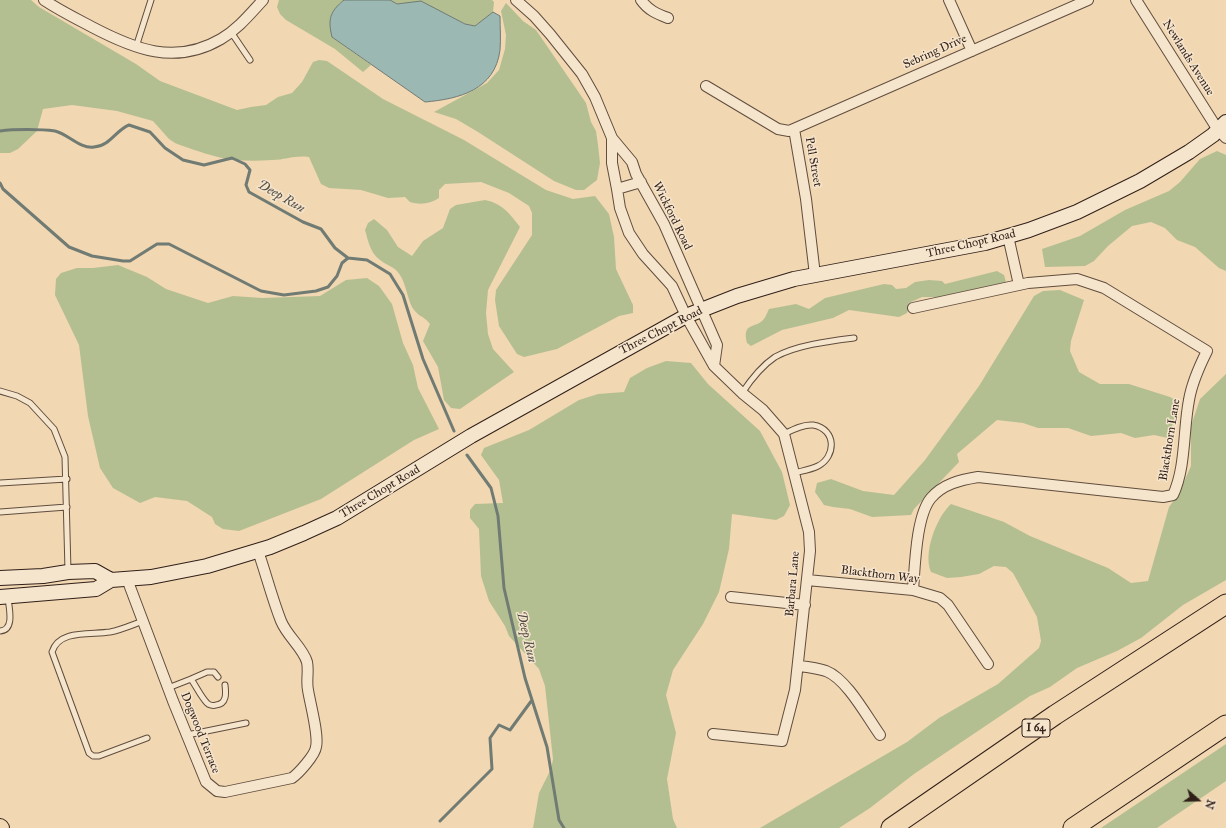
<!DOCTYPE html>
<style>
body{margin:0}
#map{position:relative;width:1226px;height:828px;overflow:hidden;background:#f1d7b2;font-family:"IM FELL Great Primer",serif}
canvas{display:block}
.north{position:absolute;left:1178px;top:780px;width:40px;height:40px;-webkit-text-stroke:3px #f6e5cd;paint-order:stroke;rotate:110deg;font-size:11px;font-weight:700;line-height:16px;text-align:center;color:#301f18}
.north::after{content:'';display:block;margin:auto;width:14px;height:18px;background:#301f18;clip-path:polygon(50% 0,100% 100%,50% 72%,0 100%)}
</style>
<div id="map">
<canvas width="1226" height="828"></canvas>
<div class="north">N</div>
</div>
<script>
const g = document.querySelector('canvas').getContext('2d');
g.lineJoin = 'round';
function fill(path, color) { g.fillStyle = color; g.fill(path, 'evenodd'); }
function strokePath(path, color, width, dash) { g.strokeStyle = color; g.lineWidth = width; g.lineCap = dash ? 'butt' : 'round'; g.setLineDash(dash || []); g.stroke(path); }
function drawText(font, color, halo, rows, align = 'center') {
  g.font = font + ' "IM FELL Great Primer",serif'; g.lineWidth = 3; g.setLineDash([]); g.textBaseline = 'middle'; g.strokeStyle = halo; g.fillStyle = color; for (const [text, x, y, turn = 0] of rows) {
    g.save(); g.translate(x, y); g.rotate((+turn || 0) * Math.PI / 180); g.textAlign = isNaN(turn) ? turn : align; if (halo) g.strokeText(text, 0, 0); g.fillText(text, 0, 0); g.restore();
  }
}
fill(new Path2D(`
 M0,0H31L39,7L136,64L160,81L237,110L251,107L266,105L278,97L292,93L302,82L313,62L319,60L327,61L383,99L464,140L546,190L573,199L595,196L609,214L614,237L616,269L633,305V313L619,316L557,349L524,357L517,354L499,326L495,300L496,290L532,235V213L529,206L509,193L481,182L445,184L439,190V198C430,204 420,205 410,202L405,197L388,198L361,190L329,188L321,184L309,157C294,155 286,160 272,160C260,161 247,161 235,160C219,159 191,149 175,143L169,139L153,121L117,111L72,105L43,109L37,131L18,149L10,153H0Z
 M279,0H344L339,4L332,37L371,65L363,72L335,49L286,20L280,14L277,7Z
 M390,0H492L494,2L493,12L475,26L465,24L421,2L397,4Z
 M506,3L523,21L536,30L586,103L591,122L596,131L598,145L600,163L597,180L584,190H576L554,181L478,132L456,119L434,112L487,83L499,70L505,49L506,35L501,11Z
 M1217,151L1226,155V271L1219,268L1195,247L1177,240L1165,228L1151,222L1132,226L1108,246L1094,261L1085,266L1045,267L1042,249L1080,236L1125,210L1169,191L1180,182L1200,159Z
 M485,200C502,203 510,214 520,227L488,290L486,313L488,334L493,349L514,372L460,409L451,408L444,400L438,367L423,341L430,324C423,315 418,317 412,307C406,295 406,280 396,270C391,266 385,264 380,260C370,253 368,240 365,230L368,223L374,219L387,230L398,247L412,256L423,241L443,228L450,209L456,205Z
 M118,265L147,277L166,289L208,303L233,296L262,298L320,296L346,280L367,278L379,286L392,304L403,343L413,365L418,388L439,429L414,440L321,499L239,531L223,529L215,524L212,517L187,501L155,497L140,503L113,488L100,468L88,416L79,345L55,295L56,279L61,273L77,268H93Z
 M997,271L1004,275L1006,282L938,297H922L911,302L907,313L899,317L849,310L833,318L782,330L751,346L747,343C742,323 754,328 762,321C765,319 767,313 769,309L796,304L809,309L825,298L884,284L892,285L896,289L906,288L915,282L929,280L942,281L945,284Z
 M1060,290L1084,300L1071,341L1070,351L1079,372L1100,384H1129L1170,397L1177,401L1174,420L1168,438L1154,435L1135,438L1121,433L1091,436L1068,428H1038L1023,423L997,420L957,454L959,462L914,509L911,515L872,517L850,509L833,507L824,505L815,492L817,483L831,479L863,491L894,495L925,460L979,386L1034,296L1043,291Z
 M666,361L691,363L708,384L760,431L782,472L790,505L784,516L776,520L732,514L729,549L719,592L703,624L673,670L666,695L676,733L667,779L673,819L677,828H533L539,793L551,769L553,759L545,686L539,669L509,636L505,626L489,601L481,576L479,529L470,518V510L475,504L503,503L499,480L481,455L484,448L529,430L579,400L598,394L624,392L630,378L647,368Z
 M1226,374V580L1183,605L1141,638L1117,651L1077,668L1050,687L1030,696L914,774L870,808L839,828H760L907,742L939,718L998,684L1039,648L1041,641L1037,617L1013,573L1006,567L994,566L979,574L961,577L947,578L931,572C923,553 936,518 951,504L1004,522L1030,536L1108,568L1131,583L1148,581L1169,507L1179,493L1191,466V426L1200,399Z
 M1226,744V781L1157,828H1101Z`), '#b4bf91');
const water = new Path2D(`
 M344,0H390L397,4L421,1L465,24L475,26L493,12L500,16C500,27 501,39 500,50C495,90 459,99 425,102L332,37C328,20 329,12 344,0Z`);
fill(water, '#9bb8b2');
strokePath(water, '#707b74', 1);
strokePath(new Path2D(`
 M0,131C14,129 41,129 55,131C68,134 80,149 94,147C110,146 116,130 129,125L150,132L165,148L183,160L204,165L232,158L245,164L250,170L246,185L249,192L303,222L321,229L335,248L348,258L367,260L390,274L403,295L423,359L454,431
 M0,183L3,189L69,247L92,256L123,261H130L157,244H169L261,291L284,295L316,291L328,287L337,276L342,263L348,258
 M467,455L491,488L498,516L504,588L525,678L547,747L559,820L564,828
 M440,821L492,769L490,738L499,725L510,730L532,700`), '#707b74', 3);
const service = new Path2D(`
 M231,32L250,60
 M136,47L151,0
 M0,391L17,396L30,403L54,429L65,457L68,571
 M742,393C750,381 763,365 775,357C796,345 830,341 854,338
 M784,434C792,430 803,424 813,425C837,429 836,457 818,466C810,470 801,471 794,473
 M0,483L67,479
 M0,512L67,507
 M143,621C132,625 121,630 110,632C91,635 59,629 52,652L89,753L93,756H99L147,738
 M0,631C15,630 9,608 8,598
 M218,677L214,672H207L191,679C196,686 201,697 207,703C209,705 213,706 216,705C227,704 226,693 225,685
 M168,688L191,679
 M187,735L246,723`);
const minor = new Path2D(`
 M44,0C59,10 75,18 92,27C134,49 175,66 221,39C238,29 250,14 263,0
 M516,0L534,16L550,34L582,74L595,97L612,138L632,162L636,174L664,224L717,345L714,366
 M641,0C648,10 657,14 668,18
 M949,0L972,51
 M1136,0L1218,130L1226,138
 M706,86L778,129L789,131L1088,0
 M794,129L806,199L815,275
 M612,138V163L617,189L620,208L629,233L643,254L672,286L686,316L714,366L742,393L763,410L784,434L809,532L810,551L795,690L782,741L713,734
 M617,189L641,182
 M1008,236L1019,285
 M127,579L173,701L206,782L217,791L225,792L292,778C299,773 315,755 316,747C319,735 310,703 308,690C306,681 309,671 307,662C303,648 287,636 281,621C272,598 266,574 258,551
 M807,580L913,590L940,598L948,605L988,664
 M913,590C915,566 916,516 931,498C943,484 960,480 978,477L1163,497L1173,495C1186,467 1183,431 1189,400C1192,382 1199,367 1207,351L1104,288L1077,279L1028,283L913,308
 M731,597L805,605
 M799,666C808,667 817,668 826,671C847,679 867,717 880,735`);
const secondary = new Path2D(`
 M0,578L43,576L68,572L95,571L111,580
 M0,597L96,589L111,580L151,577L207,566L270,547L304,533L337,518L471,436L686,316L737,296L794,279L985,243L1029,230L1077,212L1140,181L1189,152L1213,135L1226,122`);
const primary = new Path2D(`
 M0,827L1,828`);
const motorway = new Path2D(`
 M891,828L1055,715L1226,604
 M1073,828L1226,725`);
strokePath(service, '#604d3e', 7);
strokePath(minor, '#604d3e', 12);
strokePath(secondary, '#301f18', 16);
strokePath(primary, '#301f18', 18);
strokePath(motorway, '#301f18', 21);
strokePath(service, '#f6e5cd', 5);
strokePath(minor, '#f6e5cd', 10);
strokePath(secondary, '#f6e5cd', 14);
strokePath(primary, '#f1d7b2', 16);
strokePath(motorway, '#f1d7b2', 19);
for (const [x, y, w] of [
 [1036,728,28]
]) { const box = new Path2D(); box.roundRect(x - w / 2, y - 9, w, 18, 3); g.fillStyle = '#f6e5cd'; g.fill(box); strokePath(box, '#301f18', 1); }
drawText('bold 11px', '#301f18', null, [
 ["I 64",1036,728]
]);
drawText('12px', '#301f18', '#f6e5cd', [
 ["Sebring Drive",935,52,-24],
 ["Newlands Avenue",1188,58,58],
 ["Pell Street",813,162,80],
 ["Wickford Road",672,216,64],
 ["Three Chopt Road",971,244,-13],
 ["Three Chopt Road",661,331,-27],
 ["Blackthorn Lane",1170,440,-81],
 ["Three Chopt Road",380,492,-31],
 ["Blackthorn Way",880,575,7],
 ["Barbara Lane",793,584,-85],
 ["Dogwood Terrace",200,733,68]
]);
drawText('italic 13px', '#504d46', '#f6e5cd', [
 ["Deep Run",281,197,30],
 ["Deep Run",526,637,77]
]);
</script>
